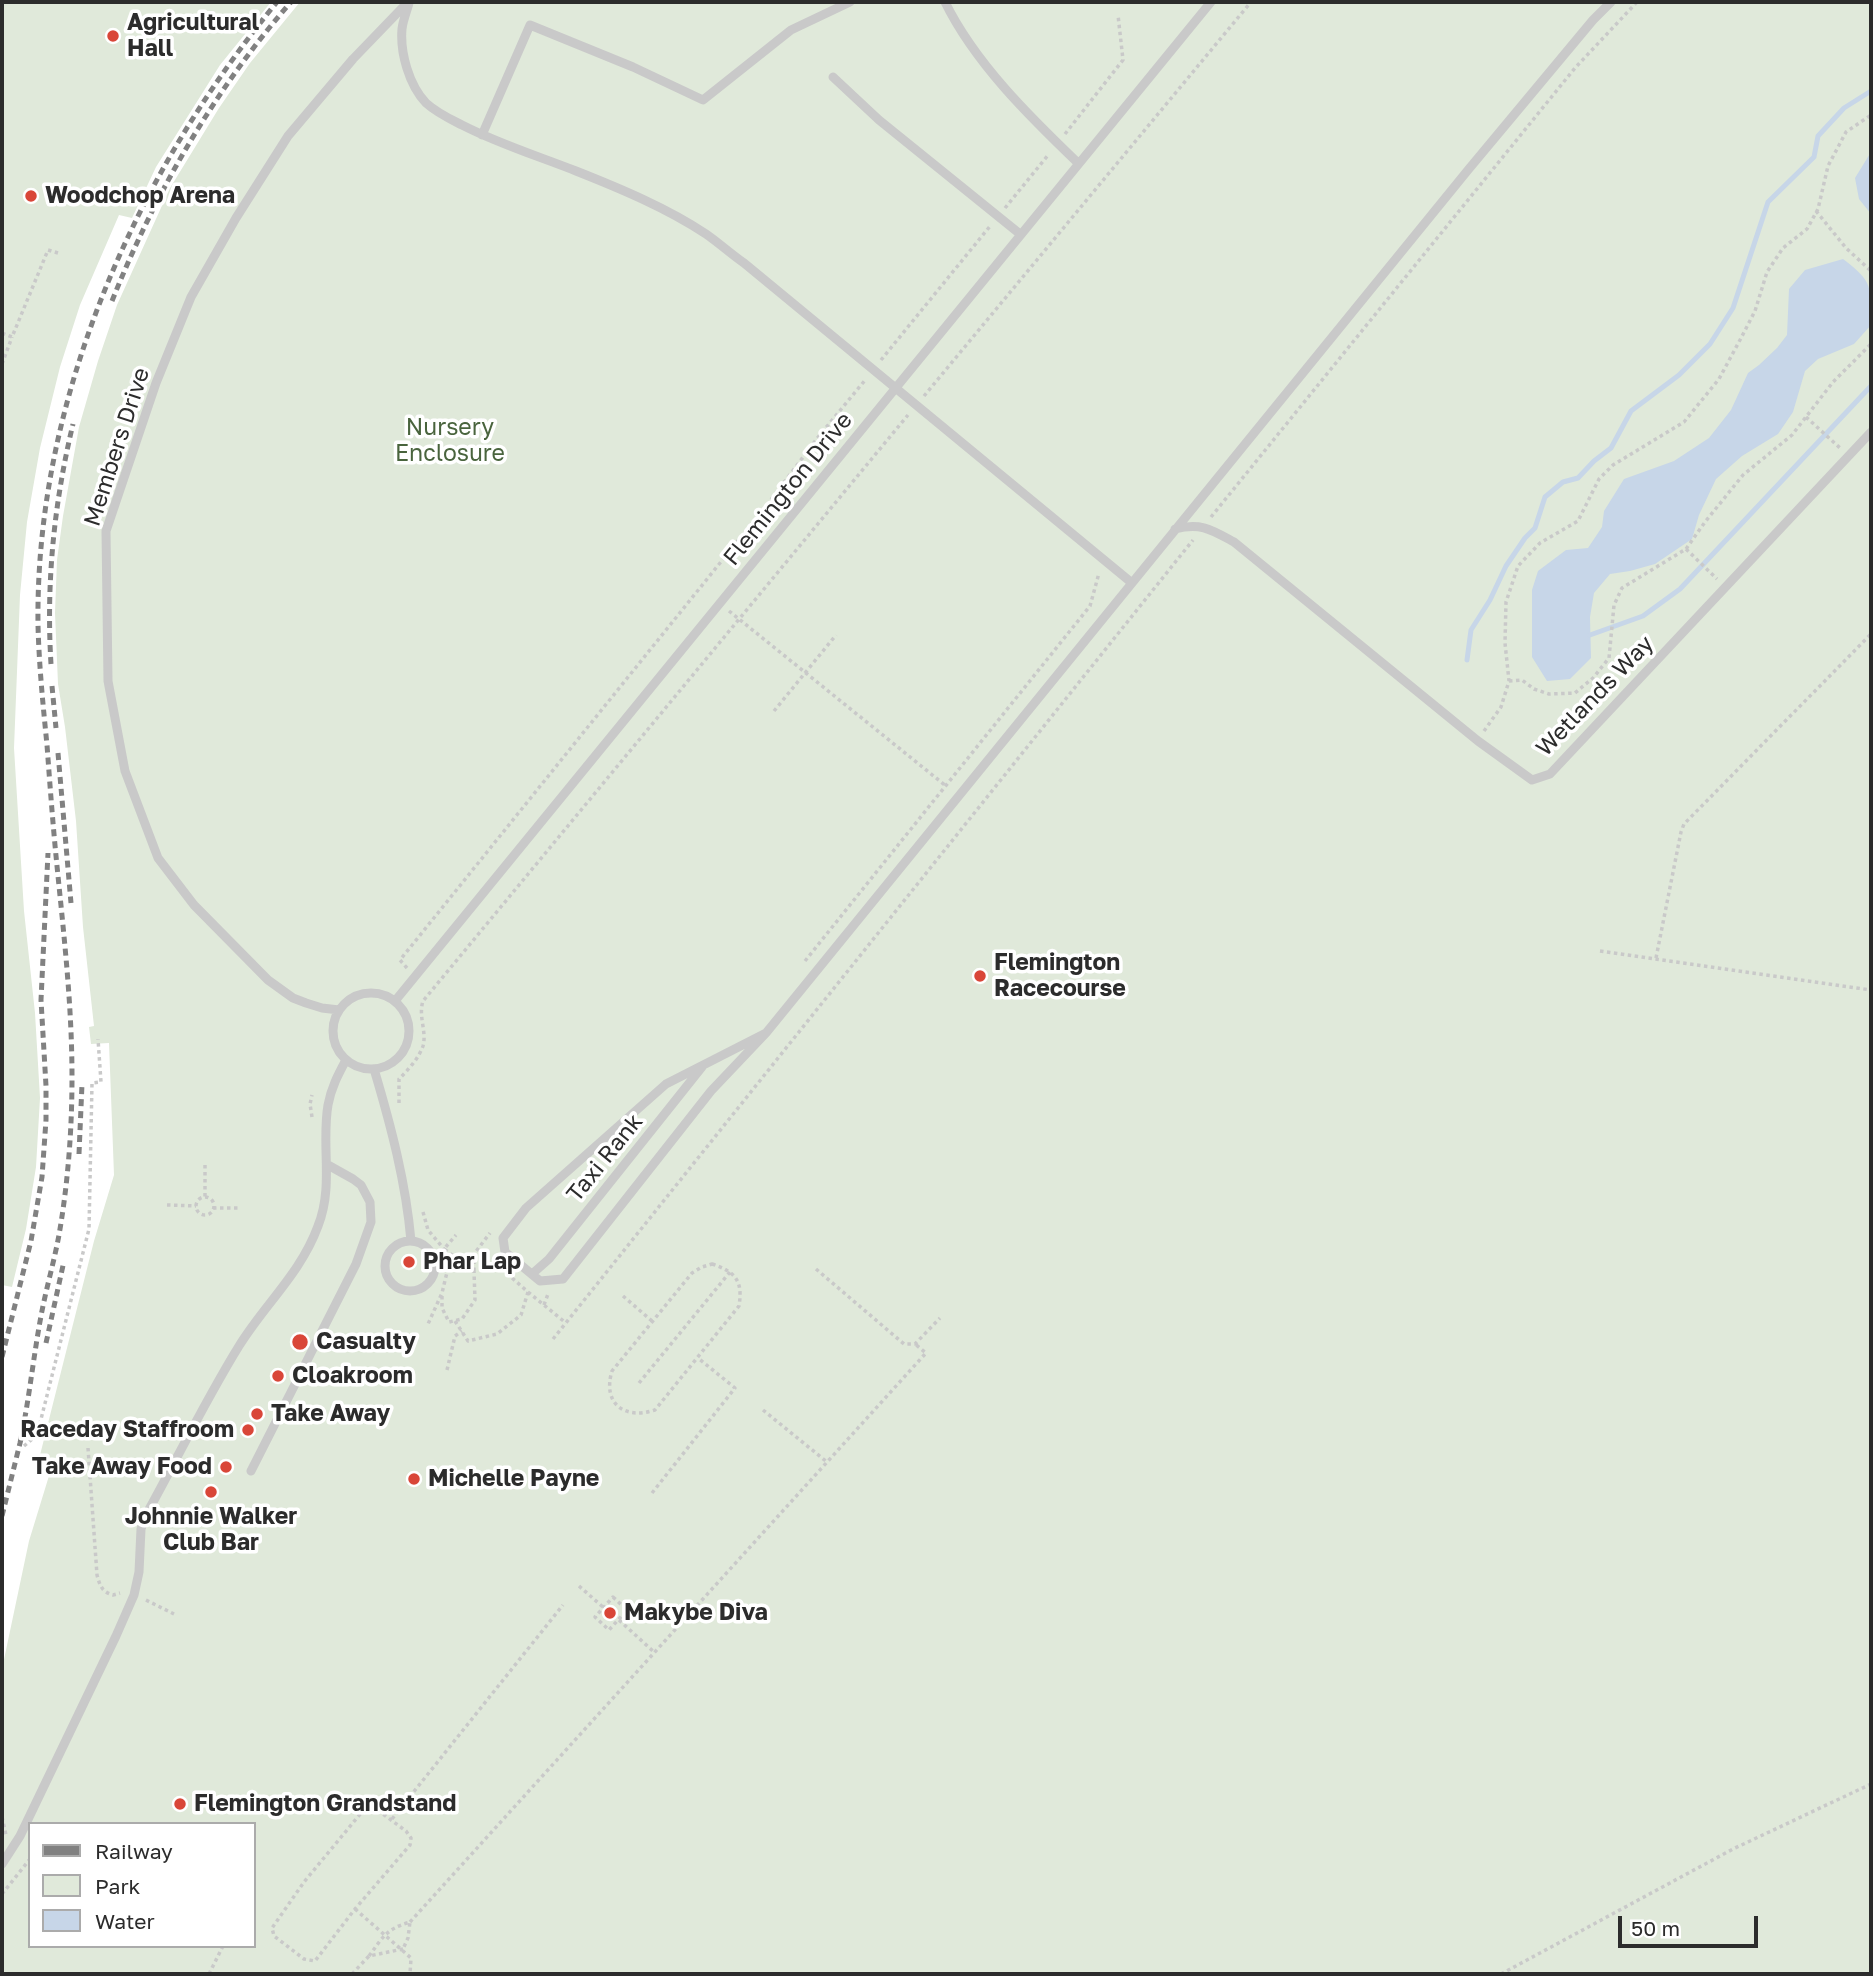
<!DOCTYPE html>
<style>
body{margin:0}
#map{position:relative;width:1873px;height:1976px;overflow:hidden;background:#fff;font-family:"Golos Text",sans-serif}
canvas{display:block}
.frame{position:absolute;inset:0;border:4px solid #2c2c2c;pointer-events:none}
.legend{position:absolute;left:28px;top:1822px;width:228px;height:126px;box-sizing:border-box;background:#fff;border:2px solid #ababab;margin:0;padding:9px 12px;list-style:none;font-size:21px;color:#2c2c2c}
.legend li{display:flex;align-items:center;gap:14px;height:35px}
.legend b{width:35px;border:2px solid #ababab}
.scale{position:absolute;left:1618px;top:1916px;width:140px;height:32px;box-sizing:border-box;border:4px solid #2c2c2c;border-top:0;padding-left:9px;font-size:21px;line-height:24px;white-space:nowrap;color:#2c2c2c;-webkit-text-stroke:5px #fff;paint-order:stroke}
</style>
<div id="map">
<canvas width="1873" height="1976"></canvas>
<div class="frame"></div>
<ul class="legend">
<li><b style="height:9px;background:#818181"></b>Railway</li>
<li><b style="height:19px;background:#e0e9da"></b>Park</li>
<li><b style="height:19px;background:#c7d6e8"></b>Water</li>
</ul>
<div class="scale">50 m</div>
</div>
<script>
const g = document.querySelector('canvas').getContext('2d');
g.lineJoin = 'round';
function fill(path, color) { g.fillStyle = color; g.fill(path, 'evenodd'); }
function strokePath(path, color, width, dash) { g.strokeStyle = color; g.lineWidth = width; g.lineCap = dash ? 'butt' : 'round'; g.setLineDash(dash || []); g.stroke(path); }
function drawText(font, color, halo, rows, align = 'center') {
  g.font = font + ' "Golos Text",sans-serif'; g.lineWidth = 7; g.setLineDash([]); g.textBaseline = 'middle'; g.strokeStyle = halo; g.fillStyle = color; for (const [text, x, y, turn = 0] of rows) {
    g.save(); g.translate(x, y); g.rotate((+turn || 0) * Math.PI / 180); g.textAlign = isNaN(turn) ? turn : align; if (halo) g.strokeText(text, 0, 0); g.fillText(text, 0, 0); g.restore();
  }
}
fill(new Path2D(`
 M2,2H271L220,65L156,167L132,218L119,215L80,305L60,367L40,448L27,522L20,595L14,748L24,911L35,1013L40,1098L36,1167L26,1229L12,1287L2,1285Z
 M300,2H1871V1974H2V1669L29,1541L52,1466L38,1463L94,1241L114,1175L109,1043L91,1044L89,1027L94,1026L83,927L76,821L65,727L58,684L55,613L57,560L63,516L79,427L98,361L117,305L170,188L219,108L250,63ZM30,1824H254V1946H30Z`), '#e0e9da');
fill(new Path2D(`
 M1871,152V214L1859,199L1855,178Z
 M1843,259C1873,282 1871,285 1871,325L1854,344L1818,359L1805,371L1793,412L1778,434L1742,456L1716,479L1699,515L1692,539L1655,564L1630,571L1610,574L1594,593L1590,617L1591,658L1570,679L1547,681L1532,657V590L1538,571L1566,550L1588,548L1602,527L1604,511L1624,479L1674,461L1709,438L1731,410L1748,373L1759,365L1777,348L1787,335L1789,289L1805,270Z`), '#c7d6e8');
strokePath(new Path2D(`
 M1590,635L1643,616L1680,589L1871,386
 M1467,660L1471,630L1490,600L1506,566L1525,538L1535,528L1545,497L1563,482L1578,478L1594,461L1611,448L1631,411L1679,375L1710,344L1733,308L1768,202L1814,157L1818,136L1844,108L1871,91`), '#c7d6e8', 5);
strokePath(new Path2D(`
 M1065,134L1123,60L1118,15
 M1005,208L1049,154
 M1816,211L1846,248L1871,271
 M2,333L12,337L48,250L58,253
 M881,360L991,225
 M2,364L12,337
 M924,396L1251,2
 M1806,417L1840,448
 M1211,517L1575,68L1637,2
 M1686,549L1717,579
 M729,611L946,786
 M1509,681L1522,680L1534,689L1549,694L1575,693L1593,678L1609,658L1614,605L1622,588L1686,549L1705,522L1743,475L1792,435L1833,382L1871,344
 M774,711L836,635
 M1484,731L1501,707L1509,681L1505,643L1506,602L1518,566L1540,543L1578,521L1599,479L1613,465L1684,422L1719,379L1740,340L1755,311L1767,272L1783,248L1807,229L1818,209L1828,166L1846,132L1871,115
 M1600,951L1871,990
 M1656,958L1681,832L1684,824L1871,634
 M805,961L1090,606L1099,573
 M407,968L400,960L770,501L819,436L866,379
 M399,1103V1079C408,1070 419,1058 423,1046C427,1032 418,1016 423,1001L908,415
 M312,1117L310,1104L312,1095
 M205,1165V1198
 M196 1206a9 9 0 1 1 18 0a9 9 0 1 1-18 0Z
 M167,1205L196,1206
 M213,1208H241
 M423,1212L428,1230L444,1249L449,1264L442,1293L428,1324
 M712,1264C736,1272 743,1281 739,1306L655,1410C625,1420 602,1404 612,1371L692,1273L702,1267Z
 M816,1269L904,1344H915L940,1318
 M474,1271V1254L490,1233
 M528,1292L566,1323
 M442,1296V1308L449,1322L462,1319L475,1300L474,1271L444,1249L456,1235
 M623,1296L652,1321
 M544,1305L548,1294
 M455,1321L468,1341L497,1334L521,1315L528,1292L511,1277
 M553,1339L1193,540
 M447,1370L455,1336L462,1331
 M639,1383L730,1272
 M763,1410L827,1462
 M24,1446L37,1435L89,1229L92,1083L101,1082L98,1039
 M88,1448L97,1575C100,1586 102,1592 113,1595L120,1593
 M652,1493L735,1388L698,1358
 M579,1586L604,1608
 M613,1597L627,1610L609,1630L595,1617Z
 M146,1600L174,1614
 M619,1620L654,1652
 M372,1806L406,1831L411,1838L410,1845L355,1909L315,1961L304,1959L274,1936L272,1928L304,1882L366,1807Z
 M2,1817L6,1835
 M392,1819L563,1605
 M2,1894L30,1859
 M355,1909L411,1958L410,1974
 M410,1922L926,1353L915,1344
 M369,1956C383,1937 386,1929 410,1922L408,1938L403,1949
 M209,1974L223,1946
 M352,1974L369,1956L403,1949
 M1501,1974L1733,1849L1871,1784`), '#c9c9c9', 3.5, [3.5, 3.5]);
strokePath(new Path2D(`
 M945,2C975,63 1029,116 1078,163
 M409,3C407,11 403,20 402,29C400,53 409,85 426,103C437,113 450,119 462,125C499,144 538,156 576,171C619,188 667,208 706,234C719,243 731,254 744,263L1132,583
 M833,77L879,120L1020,234
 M482,135L530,25L633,67L703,100L791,30L850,2
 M1175,529C1201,522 1212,530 1234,542L1478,741L1532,780L1550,774L1871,432
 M333 1031a38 38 0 1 1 76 0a38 38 0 1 1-76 0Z
 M395,1001L1211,2
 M339,1010L322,1008L306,1003L293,998L268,980L194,905L158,858L125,771L108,681L106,531L156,383L191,297L236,218L288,136L353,59L408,2
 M766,1033L711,1091L563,1279L540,1281L505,1252L503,1238L526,1208L666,1084L766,1033L1468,170L1593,20L1611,2
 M374,1069C391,1126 406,1183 411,1241
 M385 1266a25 25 0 1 1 50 0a25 25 0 1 1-50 0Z
 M532,1274L549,1259L702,1067
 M251,1471L356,1264L371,1222L370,1202L361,1185L353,1179L328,1165
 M2,1864L20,1836L116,1636L134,1595L139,1572L141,1529L146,1515C177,1459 205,1401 239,1346C264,1305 301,1273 318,1226C334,1186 321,1145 328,1105C331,1088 338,1075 346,1060`), '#c9c9c9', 9);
strokePath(new Path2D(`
 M112,301C155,193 214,90 291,2
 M51,664C46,583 54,503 73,424
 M52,686L56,728
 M58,753L71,903
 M79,1154L82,1084
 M46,1343L64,1261
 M2,1357L31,1241L42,1177L46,1120V1086L41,1000L48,853
 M20,1443C29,1401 33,1359 41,1316C46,1289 54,1262 59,1235C68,1183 72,1130 72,1077C72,1006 64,936 57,866C53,826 50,786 47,745C43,705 39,665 38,625C35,400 136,173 277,2
 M2,1516L22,1435`), '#818181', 5, [7, 5]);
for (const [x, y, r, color] of [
 [113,36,7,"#d94638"],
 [31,196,7,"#d94638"],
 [980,976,7,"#d94638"],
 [409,1262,7,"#d94638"],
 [300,1342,9,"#d94638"],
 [278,1376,7,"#d94638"],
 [257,1414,7,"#d94638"],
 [248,1430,7,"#d94638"],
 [226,1467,7,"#d94638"],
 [414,1479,7,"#d94638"],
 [211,1492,7,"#d94638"],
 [610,1613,7,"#d94638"],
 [180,1804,7,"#d94638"]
]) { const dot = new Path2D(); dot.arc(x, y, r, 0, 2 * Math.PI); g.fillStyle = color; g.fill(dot); strokePath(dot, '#fff', 2.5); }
drawText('bold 23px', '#2c2c2c', '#fff', [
 ["Agricultural",127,23],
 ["Hall",127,49],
 ["Woodchop Arena",45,196],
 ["Flemington",994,963],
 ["Racecourse",994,989],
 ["Phar Lap",423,1262],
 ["Casualty",316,1342],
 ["Cloakroom",292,1376],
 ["Take Away",271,1414],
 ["Raceday Staffroom",234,1430,"right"],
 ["Take Away Food",212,1467,"right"],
 ["Michelle Payne",428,1479],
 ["Johnnie Walker",211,1517,"center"],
 ["Club Bar",211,1543,"center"],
 ["Makybe Diva",624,1613],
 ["Flemington Grandstand",194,1804]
], 'left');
drawText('23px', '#49643d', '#fff', [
 ["Nursery",450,428],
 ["Enclosure",450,454]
]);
drawText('23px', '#2c2c2c', '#fff', [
 ["Members Drive",117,447,-72],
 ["Flemington Drive",788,489,-51],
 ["Wetlands Way",1595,696,-46],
 ["Taxi Rank",605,1158,-51]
]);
</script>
